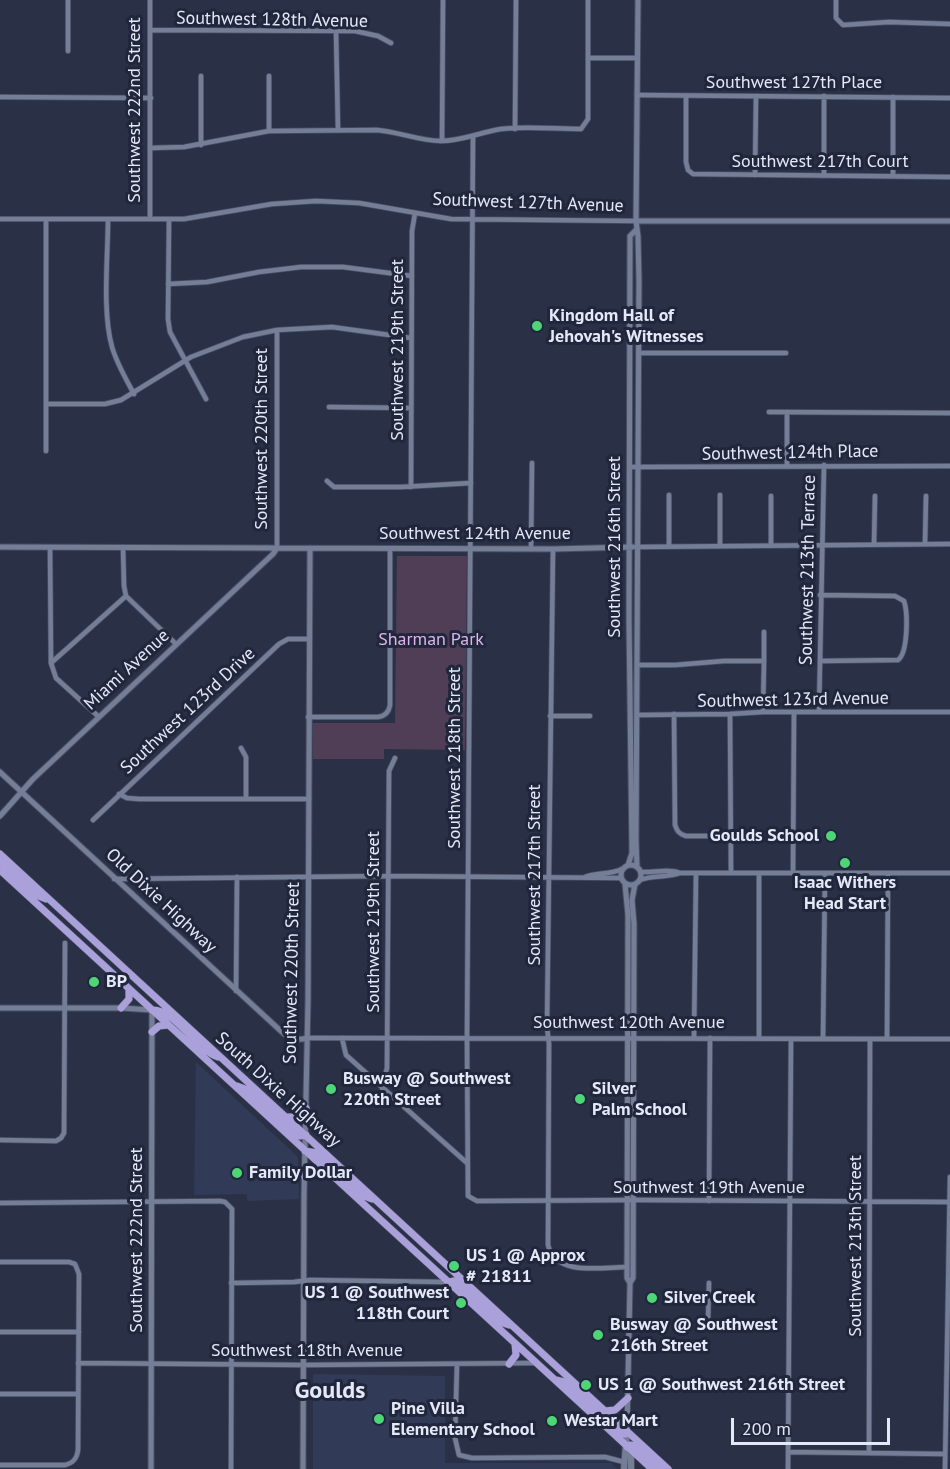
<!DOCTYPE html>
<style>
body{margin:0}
#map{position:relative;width:950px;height:1469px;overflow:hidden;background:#2a3147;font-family:"PT Sans",sans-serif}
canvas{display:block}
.scale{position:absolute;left:731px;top:1418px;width:159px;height:27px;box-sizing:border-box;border:3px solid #e4e9f8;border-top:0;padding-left:8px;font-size:18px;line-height:21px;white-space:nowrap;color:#e4e9f8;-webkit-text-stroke:4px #20273c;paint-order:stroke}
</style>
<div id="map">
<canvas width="950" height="1469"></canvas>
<div class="scale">200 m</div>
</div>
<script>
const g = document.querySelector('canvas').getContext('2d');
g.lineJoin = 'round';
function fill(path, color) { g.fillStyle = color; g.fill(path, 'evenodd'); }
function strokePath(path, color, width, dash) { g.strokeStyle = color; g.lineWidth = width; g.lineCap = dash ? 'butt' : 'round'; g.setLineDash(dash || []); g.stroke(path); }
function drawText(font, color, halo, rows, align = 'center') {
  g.font = font + ' "PT Sans",sans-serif'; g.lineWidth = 6; g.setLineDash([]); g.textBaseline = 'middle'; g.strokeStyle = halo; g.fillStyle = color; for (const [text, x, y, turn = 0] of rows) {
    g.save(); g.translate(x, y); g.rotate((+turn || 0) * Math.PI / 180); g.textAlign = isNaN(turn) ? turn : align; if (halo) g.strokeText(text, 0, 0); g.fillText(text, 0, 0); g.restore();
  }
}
fill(new Path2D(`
 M196,1062L298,1157L299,1199L247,1201V1194L194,1195Z
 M313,1374L445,1376V1463H611L618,1469H313Z`), '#313a56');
fill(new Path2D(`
 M397,556H467L465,750L384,749V759H313V723H395Z`), '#503e56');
const minor = new Path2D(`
 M68,0V51
 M836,0V18L843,25L889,22L950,24
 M150,30L355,31L378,36L391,43
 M336,31L338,130
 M588,58H637
 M637,95L950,98
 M686,96V162L688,170L693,174L950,177
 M0,97L151,98
 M515,129L516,0
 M269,131V76
 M473,137L467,1038L468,1196L477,1201L638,1200L949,1202
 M442,141L443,0
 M201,145V76
 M150,148L184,147L269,131L377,130C399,132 420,141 441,141C462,141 481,132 501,129C527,126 555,129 581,129L588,119V0
 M755,175L756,96
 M824,176V96
 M893,176V97
 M0,219H184L272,204L316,201L359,203L451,219L636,221
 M108,219C108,257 102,311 112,347C117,364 126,379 134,394
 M150,219V0
 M169,220L168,319L170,332L206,399
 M168,284L207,282L259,272L301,267H343L412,276
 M639,353H786
 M46,404H105L121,400L191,357L243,337L277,330L332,327L411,338
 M329,407L411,408
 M769,412L950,413
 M46,451V219
 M787,465V412
 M630,467L950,466
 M327,481L334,487H401L471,483
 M411,487L412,231L415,213
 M669,495V546
 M874,544L875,496
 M925,544L926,496
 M720,546V495
 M771,546V496
 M50,547L51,663L56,678L99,717
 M123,547L124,586L126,596L176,644
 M637,547L950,544
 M277,548V330
 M531,549L532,463
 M553,549L547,1027L549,1044L548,1245C556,1277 601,1267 627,1267
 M764,661V632
 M820,661L898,660C908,653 908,613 904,601L895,596L820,595
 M51,663L126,596
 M637,665H675L724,661H764L763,712
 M819,712L824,465
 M674,714L675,825C677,831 679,834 686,836H731
 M730,714L731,873
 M637,715L730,714L763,712H950
 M550,716H590
 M308,717H378C385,716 389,712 390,705V548
 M241,748L246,757V799
 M119,794L127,798L139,799H309
 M93,820L279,644L288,639H309
 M641,872C653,873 669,868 680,873H950
 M793,873L794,712
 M585,877C597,872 611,875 622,869
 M114,879L388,876L621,878
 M640,880C652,875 667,878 680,873
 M236,991L237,877
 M307,1038L950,1039
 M342,1038L346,1055L467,1163
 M694,1038L696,873
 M759,1038V873
 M823,1039L825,873
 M887,1039L888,873
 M382,1088L387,1068L389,771L395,758
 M0,1140L56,1141L61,1138L64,1133L65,943
 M709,1201L710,1038
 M0,1203L220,1201L225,1202L232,1209L231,1469
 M0,1262H69L75,1264L79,1274L78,1450C77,1458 74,1463 65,1465H0
 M231,1283L294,1282L310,1280L447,1282
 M708,1322L709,1283
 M0,1332H79
 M78,1363L303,1365L536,1363
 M457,1364L455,1438L459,1455L472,1458L605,1457L624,1462
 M0,1394H78
 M788,1452L945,1454
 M869,1453L870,1039
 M788,1469L791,1039
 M945,1469L950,1177`);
const tertiary = new Path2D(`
 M636,221H950
 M0,547L553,549L633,547
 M0,772L283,1033C291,1039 297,1041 307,1038
 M0,816L33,779L273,554L277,548
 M621 875a10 10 0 1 1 20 0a10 10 0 1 1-20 0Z
 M628,865L632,853L629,621L630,236L636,230
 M637,867L636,840L639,281L638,236L636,221L638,0
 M625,884L628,915L627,1278L630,1283L627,1431
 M0,1008H121L152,1010L151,1469
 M630,1283L633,1278L634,924L632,900L635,884
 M303,1469L304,1195L308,1000L310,548`);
const secondary = new Path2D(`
 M628,1447L631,1456V1469
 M624,1469L627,1431`);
const trunk = new Path2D(`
 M0,854L668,1469
 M0,861L36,895L46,899
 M0,870L652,1469
 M121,1008L129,999V989
 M152,1010C175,1009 195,1049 218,1057
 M152,1032L159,1026L168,1025
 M237,1086L245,1089L294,1134L300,1136L306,1135
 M286,1117H296L306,1108
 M305,1151L317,1153L364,1196L372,1199
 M305,1177L313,1171L325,1169
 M448,1282L454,1281L458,1282L500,1322L509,1325
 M509,1364L516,1355L515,1344
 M556,1380L564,1382L621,1434H626L627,1431
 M605,1411L615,1410L628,1398
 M627,1447L630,1445L636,1446L661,1469`);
strokePath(minor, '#494e62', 6);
strokePath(tertiary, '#494e62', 7);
strokePath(secondary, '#494e62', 8);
strokePath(trunk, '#494e62', 8);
strokePath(minor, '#757e97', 4.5);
strokePath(tertiary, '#757e97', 5);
strokePath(secondary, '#757e97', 6);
strokePath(trunk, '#aaa1da', 7);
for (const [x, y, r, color] of [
 [537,326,6,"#4ed676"],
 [831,836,6,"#4ed676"],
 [845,863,6,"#4ed676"],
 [94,982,6,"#4ed676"],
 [331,1089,6,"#4ed676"],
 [580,1099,6,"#4ed676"],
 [237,1173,6,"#4ed676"],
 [454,1266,6,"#4ed676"],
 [652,1298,6,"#4ed676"],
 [461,1303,6,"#4ed676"],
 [598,1335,6,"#4ed676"],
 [586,1385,6,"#4ed676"],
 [379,1419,6,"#4ed676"],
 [552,1421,6,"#4ed676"]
]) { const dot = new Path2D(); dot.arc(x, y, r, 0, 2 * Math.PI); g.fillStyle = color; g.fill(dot); strokePath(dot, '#20273c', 2); }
drawText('18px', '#e4e9f8', '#20273c', [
 ["Southwest 128th Avenue",272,20,1],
 ["Southwest 127th Place",794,83],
 ["Southwest 222nd Street",135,110,-90],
 ["Southwest 217th Court",820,162],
 ["Southwest 127th Avenue",528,203,2],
 ["Southwest 219th Street",398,350,-90],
 ["Southwest 220th Street",262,439,-90],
 ["Southwest 124th Place",790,453,-1],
 ["Southwest 124th Avenue",475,534],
 ["Southwest 216th Street",615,547,-90],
 ["Southwest 213th Terrace",808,570,-89],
 ["Miami Avenue",127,670,-43],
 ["Southwest 123rd Avenue",793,700,-1],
 ["Southwest 123rd Drive",188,711,-43],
 ["Southwest 218th Street",455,758,-90],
 ["Southwest 217th Street",535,875,-90],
 ["Old Dixie Highway",161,901,43],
 ["Southwest 219th Street",374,922,-90],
 ["Southwest 220th Street",292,973,-89],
 ["Southwest 120th Avenue",629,1023],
 ["South Dixie Highway",278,1090,42],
 ["Southwest 119th Avenue",709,1188],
 ["Southwest 222nd Street",137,1240,-90],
 ["Southwest 213th Street",856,1246,-90],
 ["Southwest 118th Avenue",307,1351]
]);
drawText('bold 18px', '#e4e9f8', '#20273c', [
 ["Kingdom Hall of",549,316],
 ["Jehovah's Witnesses",549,337],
 ["Goulds School",819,836,"right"],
 ["Isaac Withers",845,883,"center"],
 ["Head Start",845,904,"center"],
 ["BP",106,982],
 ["Busway @ Southwest",343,1079],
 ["220th Street",343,1100],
 ["Silver",592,1089],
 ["Palm School",592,1110],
 ["Family Dollar",249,1173],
 ["US 1 @ Approx",466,1256],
 ["# 21811",466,1277],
 ["US 1 @ Southwest",449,1293,"right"],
 ["118th Court",449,1314,"right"],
 ["Silver Creek",664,1298],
 ["Busway @ Southwest",610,1325],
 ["216th Street",610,1346],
 ["US 1 @ Southwest 216th Street",598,1385],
 ["Pine Villa",391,1409],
 ["Elementary School",391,1430],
 ["Westar Mart",564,1421]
], 'left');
drawText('18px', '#deb4ea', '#20273c', [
 ["Sharman Park",431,640]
]);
drawText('bold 24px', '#e4e9f8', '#20273c', [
 ["Goulds",330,1391]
]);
</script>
